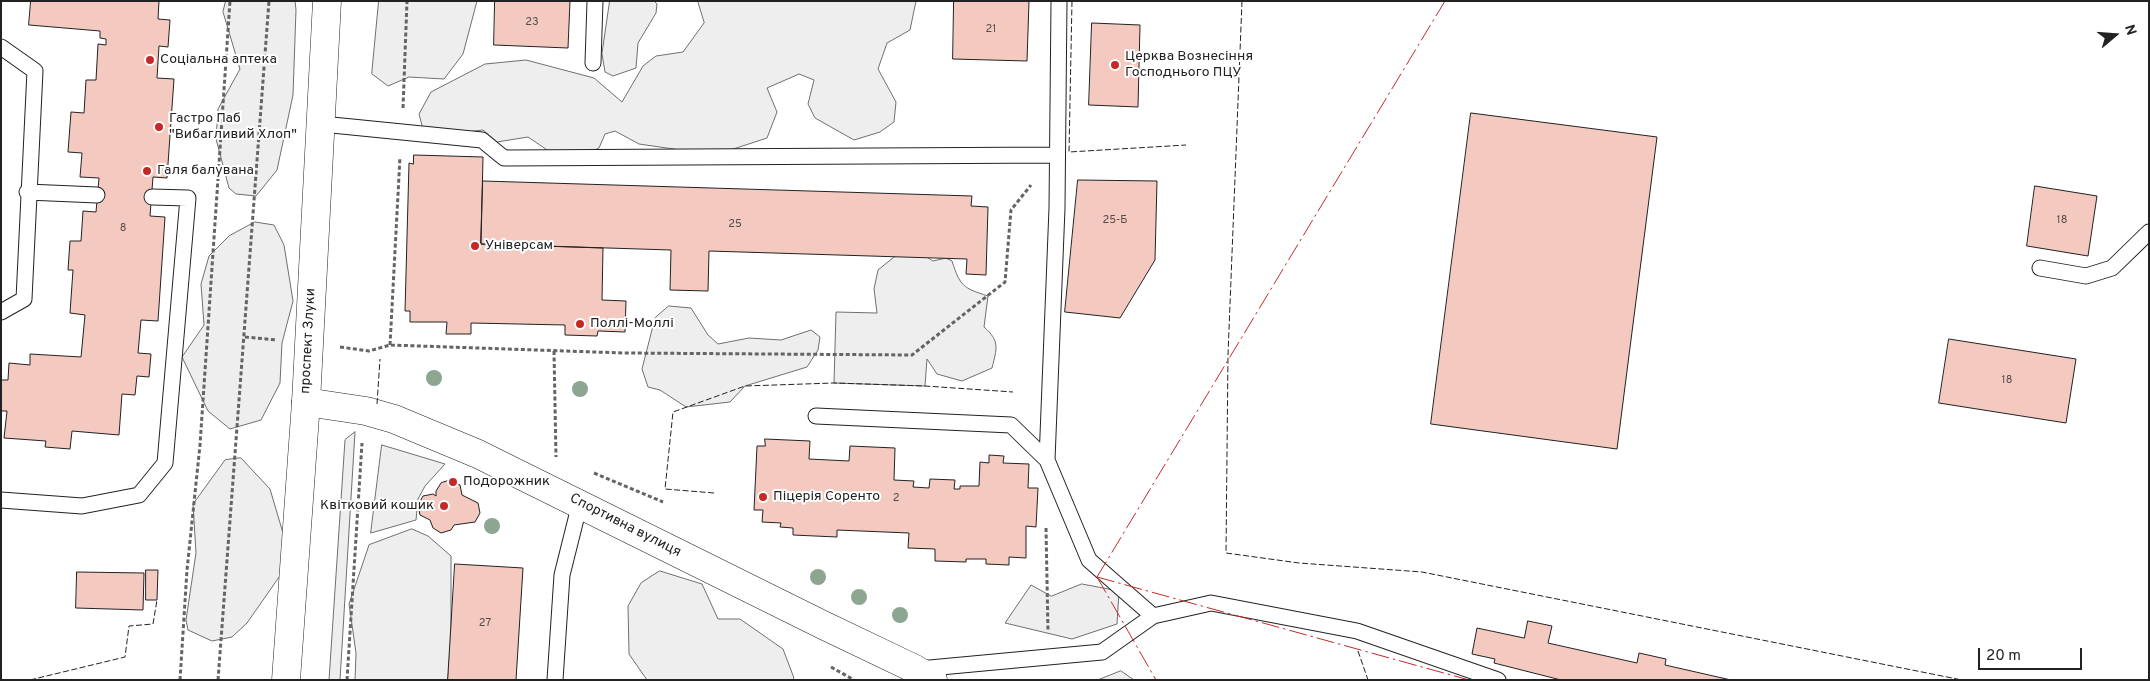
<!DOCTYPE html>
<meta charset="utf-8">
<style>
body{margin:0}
#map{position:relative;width:2150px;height:681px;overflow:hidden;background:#fff;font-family:Overpass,sans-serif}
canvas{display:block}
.frame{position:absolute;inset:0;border:2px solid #222;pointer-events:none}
.north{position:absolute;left:2090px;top:10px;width:50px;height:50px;-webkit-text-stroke:4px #fff;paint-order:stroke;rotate:72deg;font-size:14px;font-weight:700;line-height:20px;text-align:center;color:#222}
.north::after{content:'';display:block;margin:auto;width:18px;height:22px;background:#222;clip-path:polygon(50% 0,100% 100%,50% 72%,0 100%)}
.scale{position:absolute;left:1978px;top:648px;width:104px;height:22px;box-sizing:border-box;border:2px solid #222;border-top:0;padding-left:6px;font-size:15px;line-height:18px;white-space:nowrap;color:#222;-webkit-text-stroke:4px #fff;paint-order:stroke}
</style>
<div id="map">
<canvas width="2150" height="681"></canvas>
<div class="frame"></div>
<div class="north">N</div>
<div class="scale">20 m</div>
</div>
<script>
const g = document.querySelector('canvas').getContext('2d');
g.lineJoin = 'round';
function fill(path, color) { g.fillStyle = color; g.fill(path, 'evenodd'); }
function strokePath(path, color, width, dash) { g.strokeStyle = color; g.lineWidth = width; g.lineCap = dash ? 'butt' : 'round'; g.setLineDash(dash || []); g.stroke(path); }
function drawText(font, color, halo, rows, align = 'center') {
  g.font = font + ' Overpass,sans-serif'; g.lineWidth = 4; g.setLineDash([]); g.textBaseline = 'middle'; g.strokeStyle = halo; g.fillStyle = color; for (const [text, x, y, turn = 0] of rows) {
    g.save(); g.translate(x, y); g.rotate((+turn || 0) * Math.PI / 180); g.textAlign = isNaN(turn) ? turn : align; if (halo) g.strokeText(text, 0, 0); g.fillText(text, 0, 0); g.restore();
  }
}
const green = new Path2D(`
 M226,1H295L296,10L293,95L277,170L256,196L236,194L229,188L216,139L218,109L240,69L223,12Z
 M379,1H477L463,54L444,79L409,77L388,86L372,74Z
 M610,1H654L657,4L656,13L638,43L636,68L613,76L605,72L602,54Z
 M698,1H916L910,30L887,43L878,69L896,102L894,122L880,132L854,140L815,118L808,104L814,80L799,74L767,88L777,112L767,138L715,155L639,144L615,131L605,134L599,148L575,159L556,156L528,137L497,142L483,130L425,137L419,114L431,92L485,64L526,60L594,78L622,102L643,66L656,56L683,52L704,23Z
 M255,222L274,225L284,245L293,301L282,343L280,383L261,420L230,429L208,411L182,357L204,325L201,284L209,256L229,236Z
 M918,251L933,261L946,258L952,261C960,286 963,288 988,296L984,327C1000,341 997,348 992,368L962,381L937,374L927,359L925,386L834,383L836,312L877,313L874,289L878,270L899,253Z
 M669,306L691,308L708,335L718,344L749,338L781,340L811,330L820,337L818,350L807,367L745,386L730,402L686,407L660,390L648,387L642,369L655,318Z
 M355,432L340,680H329L345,440Z
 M382,445L445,464L425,486L418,499L416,520L371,533Z
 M241,458L270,489L288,550L284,570L247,623L232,637L212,641L188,630L186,620L196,553L193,504L225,460Z
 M412,529L428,536L451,556V640L448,680H355L356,653L349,604L369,545Z
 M660,571L702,584L718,619H740L783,649L794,678L792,680H647L629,654L628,606L641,583Z
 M1082,584L1119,591L1117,624L1072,639L1005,623L1031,585L1051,596Z
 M1121,671L1134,680H1098Z`);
fill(green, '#eee');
strokePath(green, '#6f6f6f', 1);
const building = new Path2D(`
 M31,1H159L158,19L170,20L168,47L159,46L157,78L174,79L167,178L153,177L150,216L165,217L158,321L141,320L138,353L151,354L149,377L137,376L135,395L122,394L119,435L72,431L70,449L45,447L46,441L4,438L7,411H1V380H8L9,363L30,365V354L81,357L85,315L70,313L73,270H68L70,241H81L83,211L96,212L99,178L80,177L82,153L68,152L71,112L84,113L86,80H96L98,44L106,45V39L100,38V31L29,25Z
 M495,1H570L568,48L494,45Z
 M954,1H1029L1027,61L953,59Z
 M1092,23L1140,25L1138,107L1089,105Z
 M1471,113L1657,137L1617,449L1431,424Z
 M414,155L483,157L481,244L603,248L602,300L626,301L625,332L598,331L597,336L565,335V325L471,323V334H446L447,322H410V311H405L409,163L413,164Z
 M1078,180L1157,181L1155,260L1120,318L1065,312Z
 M483,181L972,196L971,206L988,207L986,275L966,274L967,259L709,251L708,291L670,290L671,250L481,244Z
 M2035,186L2097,196L2088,256L2027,246Z
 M1949,339L2076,359L2066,423L1939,403Z
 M765,439L810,441L809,459L849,461L850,446L895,448L894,480L914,481L913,487L929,488L930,479L955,480L954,489H960V486H979L980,462L989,463V455L1004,456L1003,463L1029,464L1028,488H1038L1036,527L1026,526V558L1009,557V565L986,564V559H966V562L935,561V549L908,548L909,533L837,530V537L793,535V528L780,527L781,523L762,522L763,510H754L757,446H765Z
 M451,480L460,485L462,495L478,503L480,513L475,522L454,525L451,530L441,533L433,528L430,520L420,515L418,505L423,496L433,494L436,496V491L441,483Z
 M455,564L523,568L516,680H448Z
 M146,570H158L157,600H146Z
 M77,572L144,573L143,610L76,608Z
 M1528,621L1552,626L1548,643L1637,663L1639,653L1666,659L1665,665L1731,680H1561L1494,663L1495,659L1472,654L1477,628L1524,638Z`);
fill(building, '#f3c9c0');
strokePath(building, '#222', 1);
const service = new Path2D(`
 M1059,1L1057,208L1047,460L1089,560L1153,616
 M1,47L35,71L24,299L1,312
 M593,63L595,1
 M322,124L482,140L504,158L1057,155
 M27,192L97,195
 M2040,268L2086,276L2112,268L2149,232
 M816,416L1011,425L1047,460
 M1,500L82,506L139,495L165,463L188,198L152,197
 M919,669L1102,652L1153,616L1211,603L1357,631L1498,680
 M555,680L562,575L580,503`);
const minor = new Path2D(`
 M306,402L366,411L394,419L478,454L823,625L915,669L933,680`);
const secondary = new Path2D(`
 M286,680L306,402L327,1`);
strokePath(service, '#222', 17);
strokePath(minor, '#222', 29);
strokePath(secondary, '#222', 29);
strokePath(new Path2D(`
 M403,108L407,1
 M245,337L277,340
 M390,345L400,157
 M340,347L369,351L390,345L624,353L912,355L1005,282L1011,210L1031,185
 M554,351L556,457
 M594,473L663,502
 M1046,528L1048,632
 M831,667L854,680
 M180,680L187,570L200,445L230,1
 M218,680L269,1
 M347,680L362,443`), '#646464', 3, [4, 2.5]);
strokePath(service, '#fff', 15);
strokePath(minor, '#fff', 28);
strokePath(secondary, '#fff', 28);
strokePath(new Path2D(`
 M1072,1L1069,152L1186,145
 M1242,1L1228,355L1226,553L1299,563L1422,572L1962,680
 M377,404L380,359
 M714,493L665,489L673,412L745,386L834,383L925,386L1013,392
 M1358,651L1368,680
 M30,680L125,657L129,626L153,624L157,600`), '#222', 1, [6, 2.5]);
strokePath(new Path2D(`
 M1097,577L1445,1
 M1097,577L1469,680
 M1097,577L1156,680`), '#c62828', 1, [18, 4, 2.5, 4]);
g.fillStyle = '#8da692';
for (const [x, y] of [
 [434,378],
 [580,389],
 [492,526],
 [818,577],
 [859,597],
 [900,615]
]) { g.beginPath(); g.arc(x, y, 8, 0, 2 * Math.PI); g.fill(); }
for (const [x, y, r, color] of [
 [150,60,5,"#c62828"],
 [1115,65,5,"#c62828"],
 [159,127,5,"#c62828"],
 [147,171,5,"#c62828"],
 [475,246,5,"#c62828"],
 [580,324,5,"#c62828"],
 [453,482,5,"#c62828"],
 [763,497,5,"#c62828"],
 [444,506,5,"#c62828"]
]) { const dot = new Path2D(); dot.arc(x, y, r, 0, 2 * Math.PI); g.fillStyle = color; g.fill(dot); strokePath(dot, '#fff', 2); }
drawText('11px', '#564c4a', null, [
 ["23",532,23],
 ["21",991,30],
 ["25-Б",1115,221],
 ["18",2062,221],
 ["25",735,225],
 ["8",123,229],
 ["18",2007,381],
 ["2",896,499],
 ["27",485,624]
]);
drawText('14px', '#222', '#fff', [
 ["Церква Вознесіння",1125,57],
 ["Господнього ПЦУ",1125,73],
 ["Соціальна аптека",160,60],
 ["Гастро Паб",169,119],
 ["\"Вибагливий Хлоп\"",169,135],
 ["Галя балувана",157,171],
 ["Універсам",485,246],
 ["Поллі-Моллі",590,324],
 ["Подорожник",463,482],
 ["Піцерія Соренто",773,497],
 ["Квітковий кошик",434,506,"right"]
], 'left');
drawText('14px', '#222', '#fff', [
 ["проспект Злуки",309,341,-87],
 ["Спортивна вулиця",625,526,27]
]);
</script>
